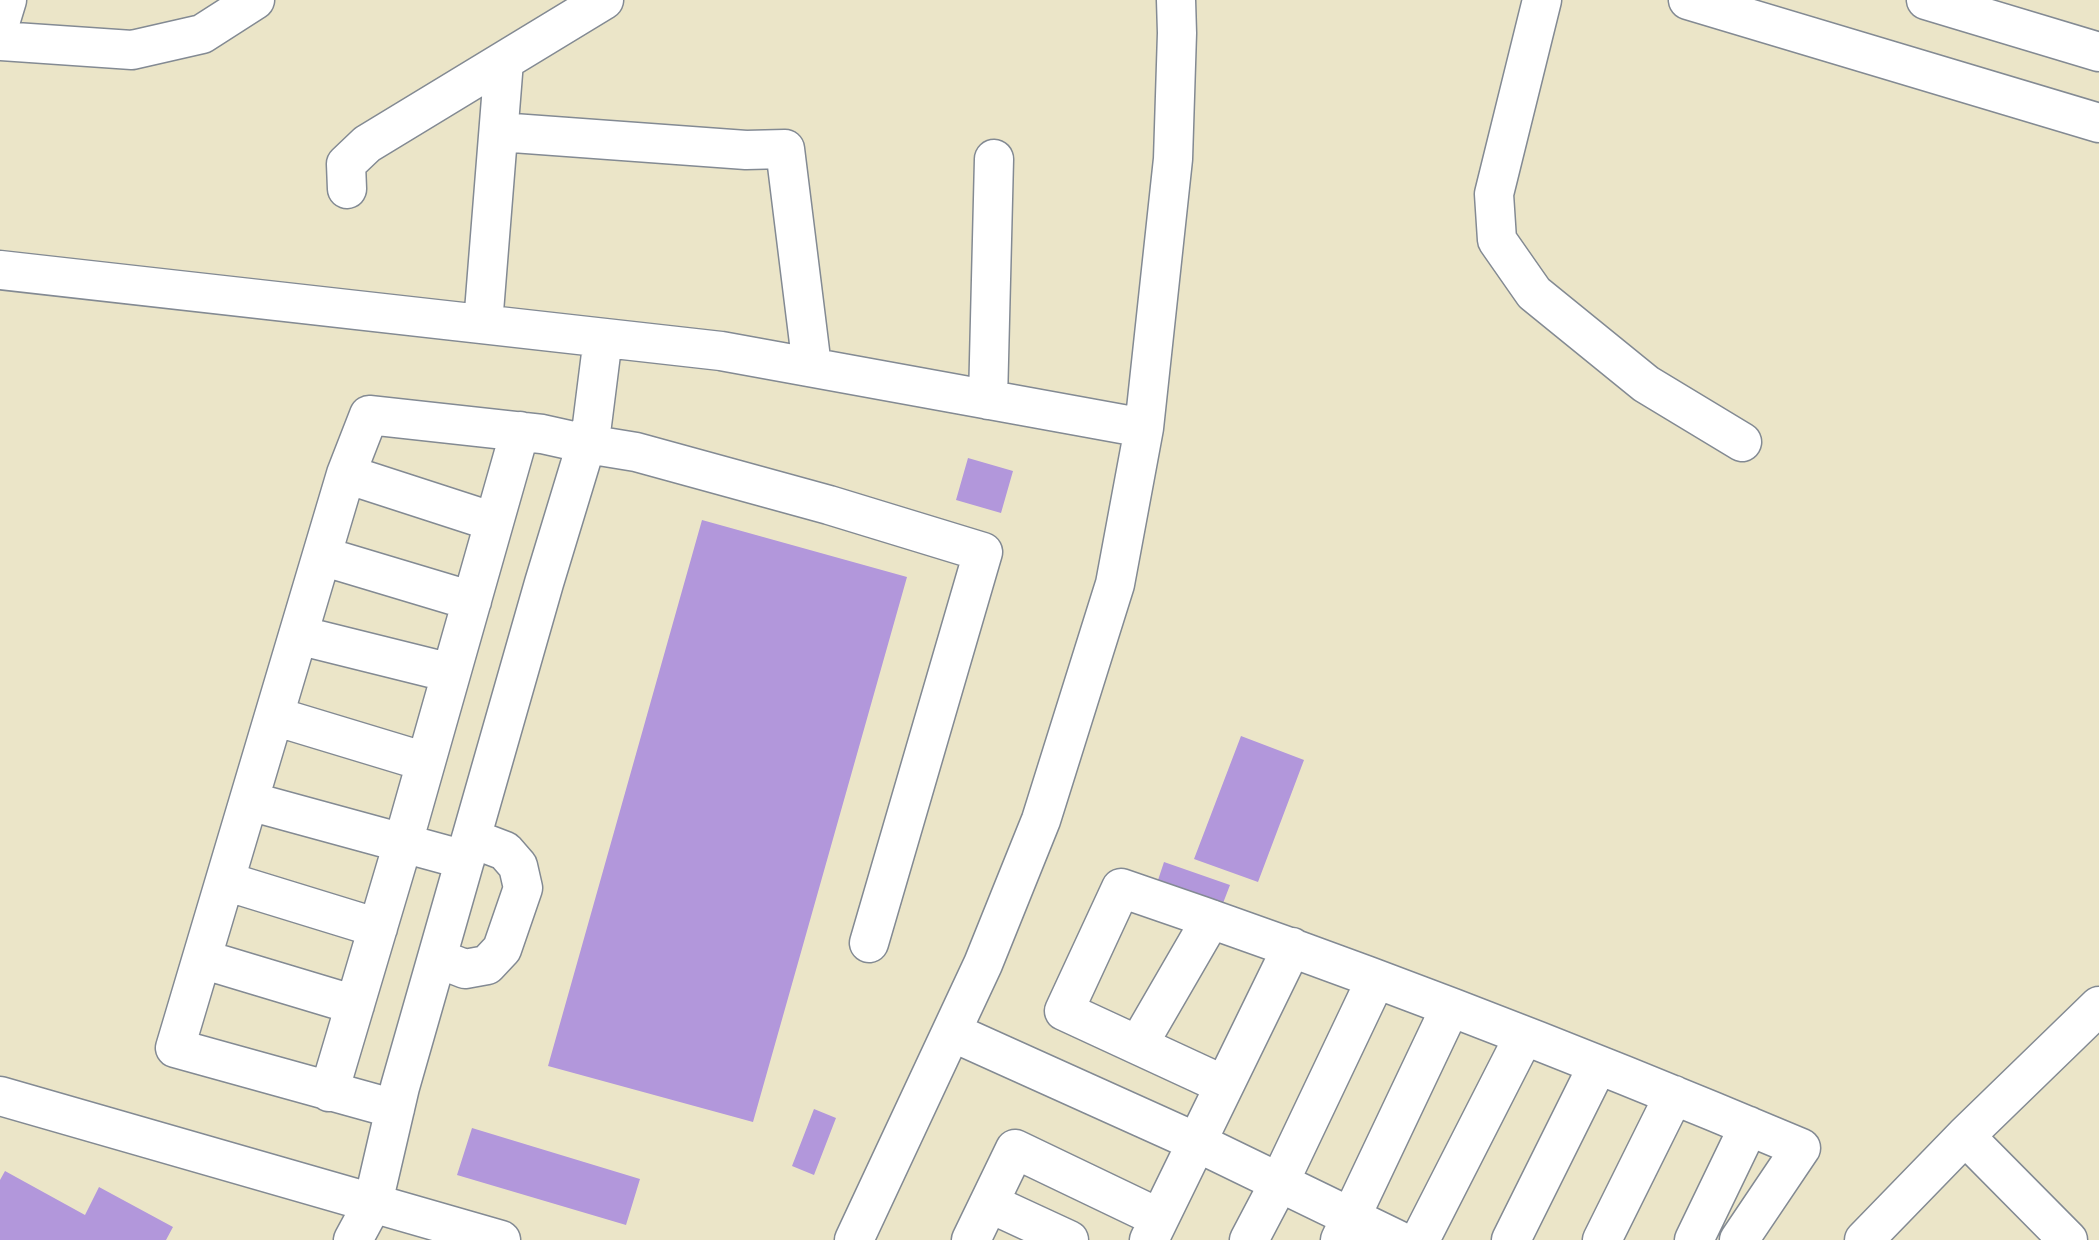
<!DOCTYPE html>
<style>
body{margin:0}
canvas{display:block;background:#ebe5c8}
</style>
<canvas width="2099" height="1240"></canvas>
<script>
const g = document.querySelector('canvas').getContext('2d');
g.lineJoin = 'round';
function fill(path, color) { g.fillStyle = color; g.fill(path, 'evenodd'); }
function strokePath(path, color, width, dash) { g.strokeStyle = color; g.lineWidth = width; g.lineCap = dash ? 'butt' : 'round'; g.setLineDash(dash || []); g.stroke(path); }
fill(new Path2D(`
 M968,458L1013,471L1001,513L956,500Z
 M702,520L907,577L753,1122L548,1066Z
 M1241,736L1304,760L1258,882L1194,859Z
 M1164,862L1230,885L1220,911L1155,889Z
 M814,1109L836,1118L814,1175L792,1166Z
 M472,1128L640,1179L626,1225L457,1175Z
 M5,1171L85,1215L99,1187L173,1227L166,1240H0V1180Z`), '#b297db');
const minor = new Path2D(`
 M1542,0L1494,194L1497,240L1534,293L1646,384L1742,442
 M1688,0L2099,123
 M1926,0L2099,52
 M0,23L7,0
 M0,41L132,50L202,34L255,0
 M499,132L746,150L785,149L812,367
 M347,189L346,164L367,144L604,0
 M0,270L721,351L1144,428
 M483,324L504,61
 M988,400L994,159
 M346,474L494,522
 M322,556L472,601
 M298,635L451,673
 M274,716L426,762
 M249,801L465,860
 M225,881L378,928
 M437,958L465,969L487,965L502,949L523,888L518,866L505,851L471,838
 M202,959L355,1005
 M952,1032L1196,1142L1398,1240
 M1138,1045L1211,919
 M1224,1085L1064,1011L1121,888C1351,966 1578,1054 1801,1148L1739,1240
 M329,1092L403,843L520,431
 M0,1096L501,1240
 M395,1109L175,1048L346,474L369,415L542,434L587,444L636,452L829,505L983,552L869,943
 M1965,1136L2068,1240
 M989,1203L1069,1240
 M353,1240L373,1203L400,1087L544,583L592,425L603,338
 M854,1240L983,964L1041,820L1115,584L1144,428L1173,159L1177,33L1176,0
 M971,1240L1015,1149L1159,1218
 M1149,1240L1292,947
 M1249,1240L1279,1183L1376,979
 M1340,1240L1450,1008
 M1420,1240L1524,1036
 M1511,1240L1598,1065
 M1602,1240L1674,1095
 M1694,1240L1749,1126
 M1864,1240L1965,1136L2099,1006`);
strokePath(minor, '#838a93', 41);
strokePath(minor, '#fff', 38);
</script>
